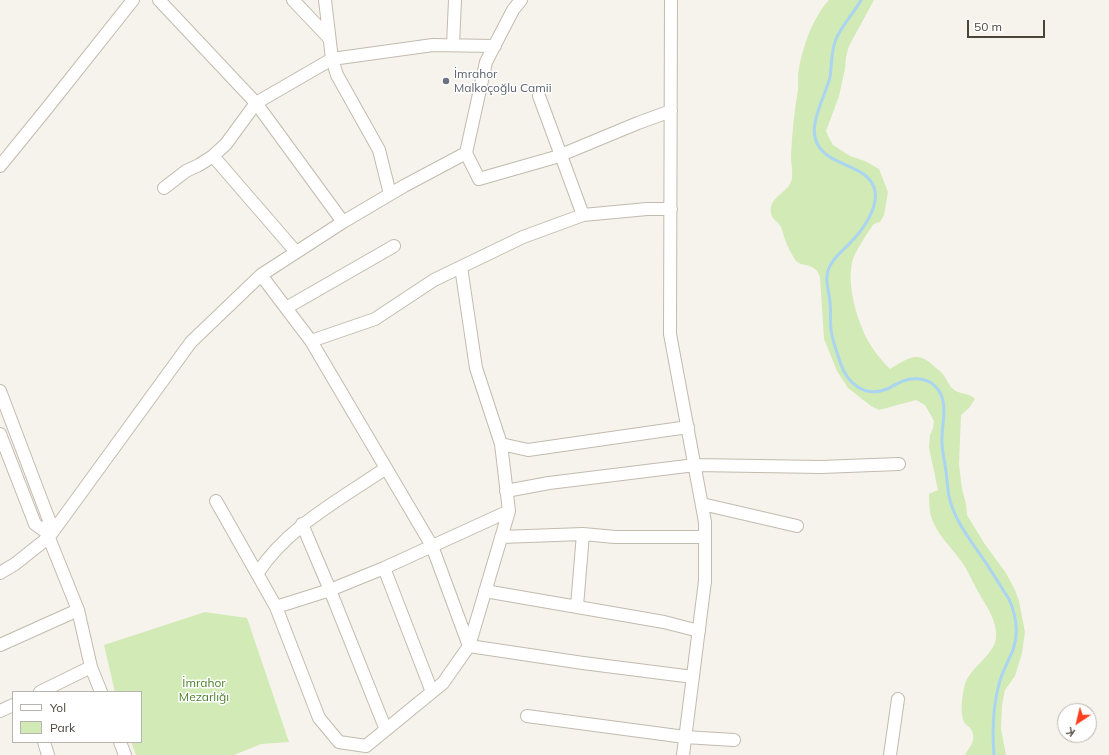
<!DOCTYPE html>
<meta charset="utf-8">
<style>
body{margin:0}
#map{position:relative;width:1109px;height:755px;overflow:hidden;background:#f6f3ec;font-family:Mulish,sans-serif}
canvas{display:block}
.legend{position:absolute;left:12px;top:691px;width:130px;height:52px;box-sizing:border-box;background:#fff;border:1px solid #b7b4b0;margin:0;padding:5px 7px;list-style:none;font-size:12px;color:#4b4439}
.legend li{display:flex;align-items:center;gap:8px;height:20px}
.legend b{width:20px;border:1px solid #b7b4b0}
.north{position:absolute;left:1057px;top:703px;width:40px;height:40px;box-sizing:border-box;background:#fff;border:1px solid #b7b4b0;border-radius:50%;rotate:215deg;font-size:11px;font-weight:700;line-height:16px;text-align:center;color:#4b4439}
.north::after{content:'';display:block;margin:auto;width:14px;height:18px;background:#fc3f1d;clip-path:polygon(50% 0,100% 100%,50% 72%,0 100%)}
.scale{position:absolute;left:967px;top:20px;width:78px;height:18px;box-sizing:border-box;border:2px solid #4b4439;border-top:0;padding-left:5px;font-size:12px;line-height:14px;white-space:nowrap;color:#4b4439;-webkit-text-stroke:3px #fff;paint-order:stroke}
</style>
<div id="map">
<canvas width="1109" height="755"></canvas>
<ul class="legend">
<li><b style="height:5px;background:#fff"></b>Yol</li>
<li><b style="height:11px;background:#d2eab5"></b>Park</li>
</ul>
<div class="north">K</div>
<div class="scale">50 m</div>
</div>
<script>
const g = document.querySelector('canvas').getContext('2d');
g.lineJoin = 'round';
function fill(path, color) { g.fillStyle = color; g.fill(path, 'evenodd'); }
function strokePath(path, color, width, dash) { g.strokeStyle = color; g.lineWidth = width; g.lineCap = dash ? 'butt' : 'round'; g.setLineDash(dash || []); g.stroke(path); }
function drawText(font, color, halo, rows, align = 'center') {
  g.font = font + ' Mulish,sans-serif'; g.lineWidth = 3; g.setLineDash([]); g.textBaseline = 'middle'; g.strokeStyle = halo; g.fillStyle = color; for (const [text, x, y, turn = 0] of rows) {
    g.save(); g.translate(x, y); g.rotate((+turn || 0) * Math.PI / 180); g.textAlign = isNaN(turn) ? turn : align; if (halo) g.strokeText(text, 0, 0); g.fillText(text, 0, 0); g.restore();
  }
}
fill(new Path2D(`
 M829,0H874L849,46L846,57L845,69L839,96L826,131L829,138L833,145L850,156L865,161L879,169L888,192L884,215L880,222L876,223L873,225C867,234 856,250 853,259C846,283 856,316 866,337C871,348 882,361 890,369C910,357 918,350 936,368C939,370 942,373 945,377C947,380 948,384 951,387C957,395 969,392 975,399L969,408L961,415L959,464L962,489L966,504L967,515L984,543L1006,573L1015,590L1019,601L1025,632L1022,653L1015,676L1005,690L1002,705L1001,729L1006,755H965C970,746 978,739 970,728C968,726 965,724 964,722C960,714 962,697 964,688C967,669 994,656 996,638C998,619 983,602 975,586C970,576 965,565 958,557C950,546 941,538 935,526C928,512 930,507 929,494L938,490L929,448L930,435L933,428L934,421L925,405L916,400L879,410L871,406L848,388L837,371L824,339L820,277C815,262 804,268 796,261C793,257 786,244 785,239C783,235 783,231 781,227C779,222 772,220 771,213C768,196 790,193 792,178C793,171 791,164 791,157C792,134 794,112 798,90C799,83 797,76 799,69C803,46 813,17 829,0Z
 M205,612L247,618L289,742L261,744L234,755H136L131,742H141V692H115L104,645Z`), '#d2eab5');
strokePath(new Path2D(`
 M861,0C854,13 842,25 836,39C831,51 832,64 830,77C824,102 798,137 830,157C845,167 871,170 875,191C878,208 863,230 851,242C843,251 834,256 829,268C824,279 829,290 830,302C831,311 830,320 831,329C832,341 837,351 840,362C847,383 864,398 887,389C890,388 893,385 897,384C909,377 926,376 936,387C950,402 941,424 942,442C942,450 944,458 945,465C947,475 947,486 949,496C954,521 972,542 986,563C994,575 1001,587 1009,599C1016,615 1019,633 1013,650C1008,662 1002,672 999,684C993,707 992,731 994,755`), '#a9d4f2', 3);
const minor = new Path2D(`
 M159,0L256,103L343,222
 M293,0L329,38
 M325,0L332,59L337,75L379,150L390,194
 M521,0L513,10L486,62L466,153L479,179L556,157L638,123L671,111
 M671,0L670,334L705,522V581L683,755
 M453,45L455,0
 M539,96L583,215
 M213,156L296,252
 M0,166L48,107L133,0
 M164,188L186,171L199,165L213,156L226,144L256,103L332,59L433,45L495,46
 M261,275L311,341L432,546L469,646L583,663L693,677
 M286,308L394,246
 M311,341L375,319L434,280L523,237L583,215L647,209H671
 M0,391L49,520L47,533L78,610L91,667L101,692
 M0,434L35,524L47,533
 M501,444L528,450L688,427
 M506,491L549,483L695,465L821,467L899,464
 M216,501L276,607L319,718L339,742L366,746L443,683L469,646L509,511L501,444L476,368L461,267
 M702,504L797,526
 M302,524L330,590L386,730
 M501,537L583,534L615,537H705
 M384,568L432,692
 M0,573L15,564L49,537L191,342L261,275L343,222L404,186L466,153
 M257,574C287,527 341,499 386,468
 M485,591L664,622L699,631
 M577,606L583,534
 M276,607L330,590L384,568L509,511
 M0,645L78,610
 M40,692L91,667
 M0,711L13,705
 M527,716L685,737L734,740
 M44,742L48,755
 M120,742L125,755
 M890,755L898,699`);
strokePath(minor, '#c2bbae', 14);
strokePath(minor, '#fff', 12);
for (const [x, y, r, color] of [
 [446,81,4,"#6b7280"]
]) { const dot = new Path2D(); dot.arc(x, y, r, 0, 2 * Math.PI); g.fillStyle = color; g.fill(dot); strokePath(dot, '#fff', 1.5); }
drawText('12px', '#5b616d', '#fff', [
 ["İmrahor",454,74],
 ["Malkoçoğlu Camii",454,88]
], 'left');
drawText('12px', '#4a7f2a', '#fff', [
 ["İmrahor",204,683],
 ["Mezarlığı",204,697]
]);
</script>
